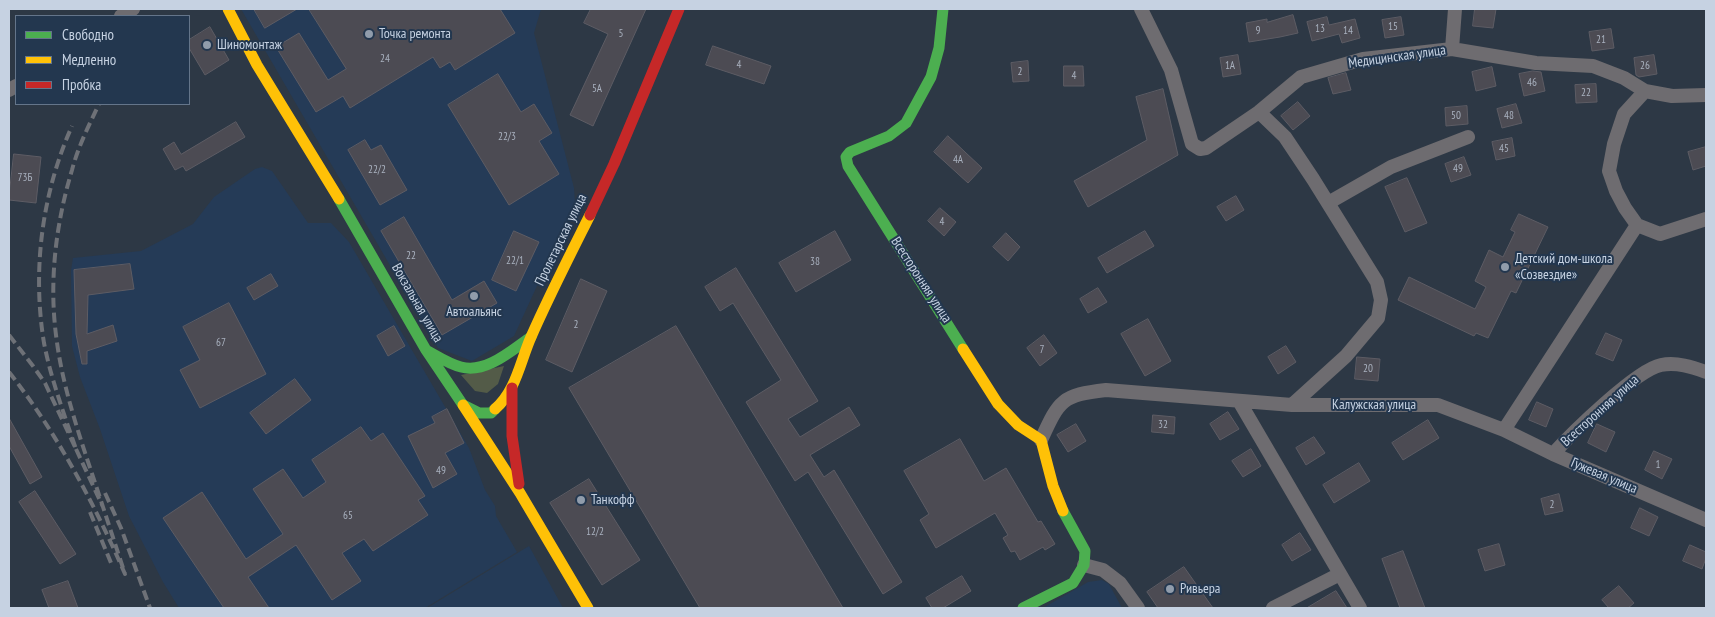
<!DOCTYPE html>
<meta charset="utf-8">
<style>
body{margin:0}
#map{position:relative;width:1715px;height:617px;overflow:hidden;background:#2d3845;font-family:"PT Sans Narrow",sans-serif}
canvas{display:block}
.frame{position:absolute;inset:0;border:10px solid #c6d2e2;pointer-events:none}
.legend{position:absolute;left:15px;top:15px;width:175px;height:90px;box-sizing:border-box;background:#23374f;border:1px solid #64758a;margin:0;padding:6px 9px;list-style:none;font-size:15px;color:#c6d2e2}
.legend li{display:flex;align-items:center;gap:10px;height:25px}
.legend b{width:25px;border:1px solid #64758a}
</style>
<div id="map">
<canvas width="1715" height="617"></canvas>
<div class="frame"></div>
<ul class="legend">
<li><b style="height:6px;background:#4caf50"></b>Свободно</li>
<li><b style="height:6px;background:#ffc107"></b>Медленно</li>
<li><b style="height:6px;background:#c62828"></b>Пробка</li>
</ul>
</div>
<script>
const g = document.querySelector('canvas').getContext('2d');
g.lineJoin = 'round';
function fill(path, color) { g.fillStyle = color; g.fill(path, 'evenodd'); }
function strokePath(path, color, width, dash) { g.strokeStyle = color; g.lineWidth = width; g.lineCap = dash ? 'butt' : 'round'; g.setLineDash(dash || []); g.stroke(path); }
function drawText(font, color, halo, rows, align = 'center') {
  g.font = font + ' "PT Sans Narrow",sans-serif'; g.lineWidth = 4; g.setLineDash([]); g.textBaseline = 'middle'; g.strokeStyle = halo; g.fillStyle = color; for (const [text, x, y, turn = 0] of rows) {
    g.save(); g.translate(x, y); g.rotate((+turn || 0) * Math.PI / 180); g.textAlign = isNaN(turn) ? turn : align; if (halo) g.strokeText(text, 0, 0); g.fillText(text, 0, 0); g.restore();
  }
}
fill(new Path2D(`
 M241,9H541L534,33L574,188L575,203L514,336L472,361L438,348Z
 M262,167L272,171L308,223H331L349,242L469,448L485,490L495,506L496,516L517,552L425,608H179L163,582L129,516L100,429L80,377L72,346L71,270L73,258L141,251L193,224L214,197L255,169Z
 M529,546L563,608H427Z
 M1102,580L1109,584L1122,608H1043L1088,582Z`), '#253b57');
fill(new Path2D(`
 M504,366L498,384L487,393L475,391L461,375Z`), '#535b48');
const building = new Path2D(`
 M254,9H297L265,28Z
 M309,9H500L515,33L455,70L450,62L440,68L433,57L350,108L343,96L316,112L276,47L299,33L328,80L346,69Z
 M591,9H646L593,126L570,115L608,34L584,23Z
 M1475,9H1496L1493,28L1473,26Z
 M1293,15L1298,33L1280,37L1249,42L1246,23L1267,19V22Z
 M1327,17L1329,25L1355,19L1360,38L1342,43L1339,34L1312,41L1307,22Z
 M1401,17L1404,35L1385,38L1382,20Z
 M210,27L229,60L205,75L189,48V40Z
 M1611,29L1614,48L1592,51L1589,32Z
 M713,46L771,66L764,84L706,65Z
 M1238,55L1241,74L1223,77L1220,58Z
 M1654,55L1657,74L1639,77L1636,75L1634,58Z
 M1028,61L1029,81L1013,82L1011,63Z
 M1064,66H1083L1084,86H1064Z
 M1492,67L1496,86L1476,91L1472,72Z
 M1533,71L1541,72L1545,91L1524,96L1519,74Z
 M1346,73L1351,90L1333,94L1328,78Z
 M498,74L521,112L534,104L552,133L539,141L559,174L509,205L448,105Z
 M1596,84L1597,102L1576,103L1575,85Z
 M1163,89L1178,155L1088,207L1074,181L1147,140L1136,97Z
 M1298,102L1310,116L1293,130L1281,116Z
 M1516,104L1522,123L1502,128L1497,109Z
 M1467,106L1468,124L1446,126L1445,108Z
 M236,122L245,137L186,171L183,166L175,170L163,149L174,142L181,154Z
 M948,136L982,168L968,183L934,152Z
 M1512,138L1515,156L1496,160L1492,142Z
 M365,140L371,150L381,145L407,190L380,205L348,150Z
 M1706,147V166L1693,170L1688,152Z
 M14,154L41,157L36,203L9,200Z
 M1464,157L1471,175L1451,182L1445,164Z
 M1407,178L1427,223L1405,232L1385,187Z
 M1236,196L1244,210L1226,221L1217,207Z
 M940,208L956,222L944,236L928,221Z
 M1519,214L1548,227L1516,293L1511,291L1488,338L1476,333L1474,336L1398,300L1409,277L1475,309L1486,287L1475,281L1489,250L1503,257L1515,232L1511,230Z
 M404,217L452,300L484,281L497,303L442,335L381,231Z
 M514,231L539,242L516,291L492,280Z
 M835,231L851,260L796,292L779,263Z
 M1145,231L1154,246L1107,273L1098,258Z
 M1006,233L1020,247L1008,261L993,247Z
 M130,264L134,289L88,295L87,334L113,325L117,341L87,351V364H82L76,334L74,270Z
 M736,268L818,401L788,419L800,437L849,407L860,425L810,455L824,477L834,470L902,582L883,594L808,472L795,481L746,402L781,380L733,303L720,311L705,287Z
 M271,274L278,286L254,300L247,288Z
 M581,279L607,291L572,372L546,360Z
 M1098,288L1107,302L1088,313L1080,299Z
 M229,303L266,374L200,408L180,370L200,360L183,327Z
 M1148,319L1171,361L1145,376L1121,334Z
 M394,326L405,346L388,356L377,336Z
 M676,326L843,608H700L569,388Z
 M1606,333L1622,340L1613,361L1596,354Z
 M1044,335L1057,353L1040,366L1027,348Z
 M1286,346L1296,362L1278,374L1268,357Z
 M1357,357L1380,359L1378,381L1355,379Z
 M295,379L311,400L266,434L250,413Z
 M1537,402L1553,409L1546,427L1529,420Z
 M447,409L464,443L445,453L457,474L433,488L408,436L435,423L432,417Z
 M1228,412L1239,429L1220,440L1210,424Z
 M1153,415L1175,417L1174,434L1152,432Z
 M9,418L42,477L30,484L9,446Z
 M1428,420L1439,438L1403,460L1392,443Z
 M1076,424L1086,441L1068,452L1057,435Z
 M1597,424L1615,432L1606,452L1588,443Z
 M361,427L371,441L383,433L425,496L418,500L428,515L373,551L364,539L342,553L361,581L332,600L296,545L248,577L269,608H224L163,518L202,492L246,559L283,534L253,489L283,469L303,498L326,482L312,460Z
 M1314,437L1325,453L1306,465L1296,448Z
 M960,439L984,481L1006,468L1038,522L1041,521L1055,544L1045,550L1043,547L1020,560L1015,551L1011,552L1003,538L1008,535L995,513L936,548L920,520L929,514L904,471Z
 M1251,449L1261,466L1243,477L1232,461Z
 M1654,451L1672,459L1662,479L1645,470Z
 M1359,463L1370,481L1334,503L1323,485Z
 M589,479L640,560L602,585L550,503Z
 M35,491L76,554L60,564L19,502Z
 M1559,494L1563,511L1545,515L1541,499Z
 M1640,508L1658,517L1649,536L1631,528Z
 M1300,533L1311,550L1292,561L1282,545Z
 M1499,544L1505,565L1485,571L1478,550Z
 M1690,545L1706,552V558L1702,569L1683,561Z
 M1403,551L1425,608H1400L1382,559Z
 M1184,567L1213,608H1158L1147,592Z
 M962,576L971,591L943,608H932L926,598Z
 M68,581L78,608H49L42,590Z
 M1619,586L1634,603L1628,608H1609L1602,600Z
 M1336,591L1347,608H1307Z`);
fill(building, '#4c4b53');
strokePath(building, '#5d5c64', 1);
strokePath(new Path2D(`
 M1141,9L1171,70L1192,144L1200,149L1206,148L1259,112L1301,77L1363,59L1452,49L1536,63L1593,66L1624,78L1645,91L1672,96L1706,95
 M121,16L133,9
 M1452,49L1455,9
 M9,90L16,86
 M1645,91L1624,114L1614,144L1609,171L1616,191L1625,208L1637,225L1660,234L1706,219
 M1259,112L1285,137L1313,179L1377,282L1381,300L1378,318L1346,356L1292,405
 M1328,203L1391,167L1468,137
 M1239,401L1360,608
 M1504,430L1637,225
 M1041,440C1059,401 1061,395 1106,390L1292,405H1438L1504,430L1553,454L1706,520
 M1553,454C1571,434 1636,370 1661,365C1677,362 1692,367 1706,372
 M1084,565L1103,570L1120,583L1138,608
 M1273,608L1340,574`), '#6e6c70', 14);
strokePath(new Path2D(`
 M943,9L939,48L931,77L906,123L889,136L850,152L846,157L848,166L963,349
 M339,199L426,350L463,405L479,413H491L495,409
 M426,350C437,356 449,364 461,367C486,374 512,350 531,337
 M1023,608L1073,583L1084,565L1085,551L1063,511`), '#4caf50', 11);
strokePath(new Path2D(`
 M228,9L257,65L339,199
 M963,349L998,404L1018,425L1041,440L1053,486L1063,511
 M463,405L520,493L588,608
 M495,409C516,391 520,362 531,337C549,296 570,255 590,215`), '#ffc107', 11);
strokePath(new Path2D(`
 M590,215L614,164L679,9
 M512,388V436L519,484`), '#c62828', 11);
strokePath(new Path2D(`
 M9,335L33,366L45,383L76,449C64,414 51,379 44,343C32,270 42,193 72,126
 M9,372C57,433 94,503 125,574L103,507
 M76,449L103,507C85,451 63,394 56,335C49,280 56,223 72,170C78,147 89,125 99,104
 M105,493L121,528L150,608
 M90,512L111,563`), '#6e7177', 4, [10, 5]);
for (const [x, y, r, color] of [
 [369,34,5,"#909cab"],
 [207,45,5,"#909cab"],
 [1505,267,5,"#909cab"],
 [474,296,5,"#909cab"],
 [581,500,5,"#909cab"],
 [1170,589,5,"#909cab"]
]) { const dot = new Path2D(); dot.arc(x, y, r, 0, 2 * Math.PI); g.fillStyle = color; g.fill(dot); strokePath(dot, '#23374f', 2); }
drawText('11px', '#a8b0be', null, [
 ["15",1393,27],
 ["13",1320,29],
 ["9",1258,31],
 ["14",1348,31],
 ["5",621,34],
 ["21",1601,40],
 ["24",385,59],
 ["4",739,65],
 ["1А",1230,66],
 ["26",1645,66],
 ["2",1020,72],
 ["4",1074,76],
 ["46",1532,83],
 ["5А",597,89],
 ["22",1586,93],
 ["50",1456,116],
 ["48",1509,116],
 ["22/3",507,137],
 ["45",1504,149],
 ["4А",958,160],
 ["49",1458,169],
 ["22/2",377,170],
 ["73Б",25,178],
 ["4",942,222],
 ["22",411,256],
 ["22/1",515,261],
 ["38",815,262],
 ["2",576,325],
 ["67",221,343],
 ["7",1042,350],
 ["20",1368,369],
 ["32",1163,425],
 ["1",1658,465],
 ["49",441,471],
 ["2",1552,505],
 ["65",348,516],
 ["12/2",595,532]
]);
drawText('14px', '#c6d2e2', '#23374f', [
 ["Точка ремонта",379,34],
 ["Шиномонтаж",217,45],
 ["Детский дом-школа",1515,259],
 ["«Созвездие»",1515,275],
 ["Автоальянс",474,312,"center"],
 ["Танкофф",591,500],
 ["Ривьера",1180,589]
], 'left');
drawText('14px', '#c6d2e2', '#23374f', [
 ["Медицинская улица",1397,57,-8],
 ["Пролетарская улица",561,240,-64],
 ["Всесторонняя улица",921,280,57],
 ["Вокзальная улица",417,303,60],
 ["Калужская улица",1374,405],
 ["Всесторонняя улица",1600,411,-42],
 ["Гужевая улица",1604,476,23]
]);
</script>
